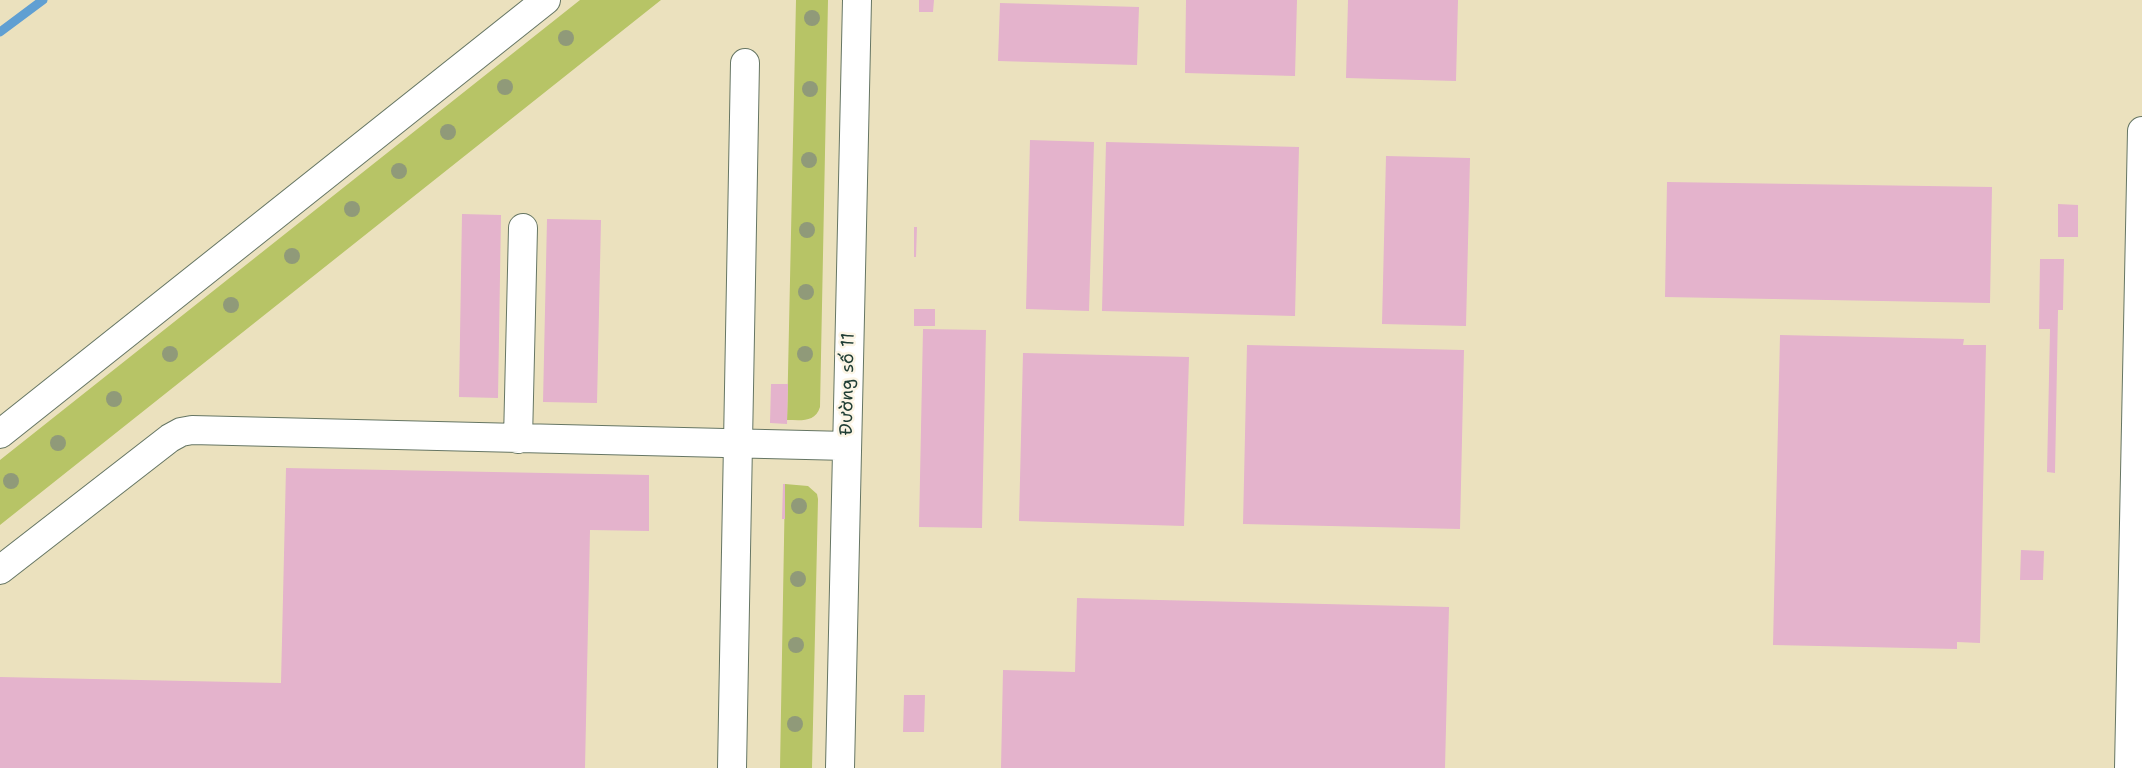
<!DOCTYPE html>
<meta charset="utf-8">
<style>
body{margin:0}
canvas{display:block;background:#ebe1be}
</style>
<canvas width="2142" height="768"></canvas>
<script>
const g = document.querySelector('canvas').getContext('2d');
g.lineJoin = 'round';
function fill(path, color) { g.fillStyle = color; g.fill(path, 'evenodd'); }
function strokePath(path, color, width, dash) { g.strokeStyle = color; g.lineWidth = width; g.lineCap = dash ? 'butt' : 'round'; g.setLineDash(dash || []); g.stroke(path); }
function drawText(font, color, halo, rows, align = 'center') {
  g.font = font + ' "Shantell Sans",sans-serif'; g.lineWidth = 5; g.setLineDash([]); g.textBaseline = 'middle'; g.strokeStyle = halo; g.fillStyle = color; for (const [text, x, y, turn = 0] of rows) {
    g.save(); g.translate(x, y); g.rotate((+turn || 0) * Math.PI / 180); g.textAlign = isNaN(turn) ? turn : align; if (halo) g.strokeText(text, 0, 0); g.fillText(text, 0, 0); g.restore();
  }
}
fill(new Path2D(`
 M580,0H661L0,525V460Z
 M796,0H828L820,407C815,423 801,420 787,420Z
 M785,484L808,486L817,494L818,499L812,768H780Z`), '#b7c466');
strokePath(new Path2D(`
 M0,32L43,0`), '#609fd2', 9);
fill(new Path2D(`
 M919,0H934L933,12H919Z
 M1186,0H1297L1295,76L1185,73Z
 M1348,0H1458L1456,81L1346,78Z
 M1000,3L1139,7L1137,65L998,61Z
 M1030,140L1094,142L1089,311L1026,309Z
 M1106,142L1299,147L1295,316L1102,311Z
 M1386,156L1470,158L1466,326L1382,324Z
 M1667,182L1992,187L1990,303L1665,297Z
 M2058,204L2078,205V237H2058Z
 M462,214L501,215L498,398L459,397Z
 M547,219L601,220L597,403L543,402Z
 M914,227H917L916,257H914Z
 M2040,259H2064L2063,310H2058L2055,473L2047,472L2050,329H2039Z
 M914,309H935V326H914Z
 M923,329L986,330L982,528L919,527Z
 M1780,335L1964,339L1963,345H1986L1980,643L1957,642V649L1773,645Z
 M1247,345L1464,350L1460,529L1243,524Z
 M1023,353L1189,357L1184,526L1019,521Z
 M771,384H788L787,424L770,423Z
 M286,468L649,475V531L590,530L585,768H0V677L281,683Z
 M783,484H785V519H782Z
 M2021,550L2044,551L2043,580H2020Z
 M1077,598L1449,607L1445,768H1001L1003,670L1075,672Z
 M904,695H925L924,732H903Z`), '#e4b3cc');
const minor = new Path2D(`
 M0,434L546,0
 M518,439L523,228
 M0,570L170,438L181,432L192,430L847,446
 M732,768L745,63
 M840,768L857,0
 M2129,768L2142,131`);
strokePath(minor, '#667664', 30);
strokePath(minor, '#fff', 28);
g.fillStyle = '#909a79';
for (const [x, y] of [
 [812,18],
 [566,38],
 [505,87],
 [810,89],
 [448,132],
 [809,160],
 [399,171],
 [352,209],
 [807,230],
 [292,256],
 [806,292],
 [231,305],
 [170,354],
 [805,354],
 [114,399],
 [58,443],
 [11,481],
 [799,506],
 [798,579],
 [796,645],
 [795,724]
]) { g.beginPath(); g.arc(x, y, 8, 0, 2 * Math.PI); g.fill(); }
drawText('18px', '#1f3d34', '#fcf5e5', [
 ["Đường số 11",848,384,-89]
]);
</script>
